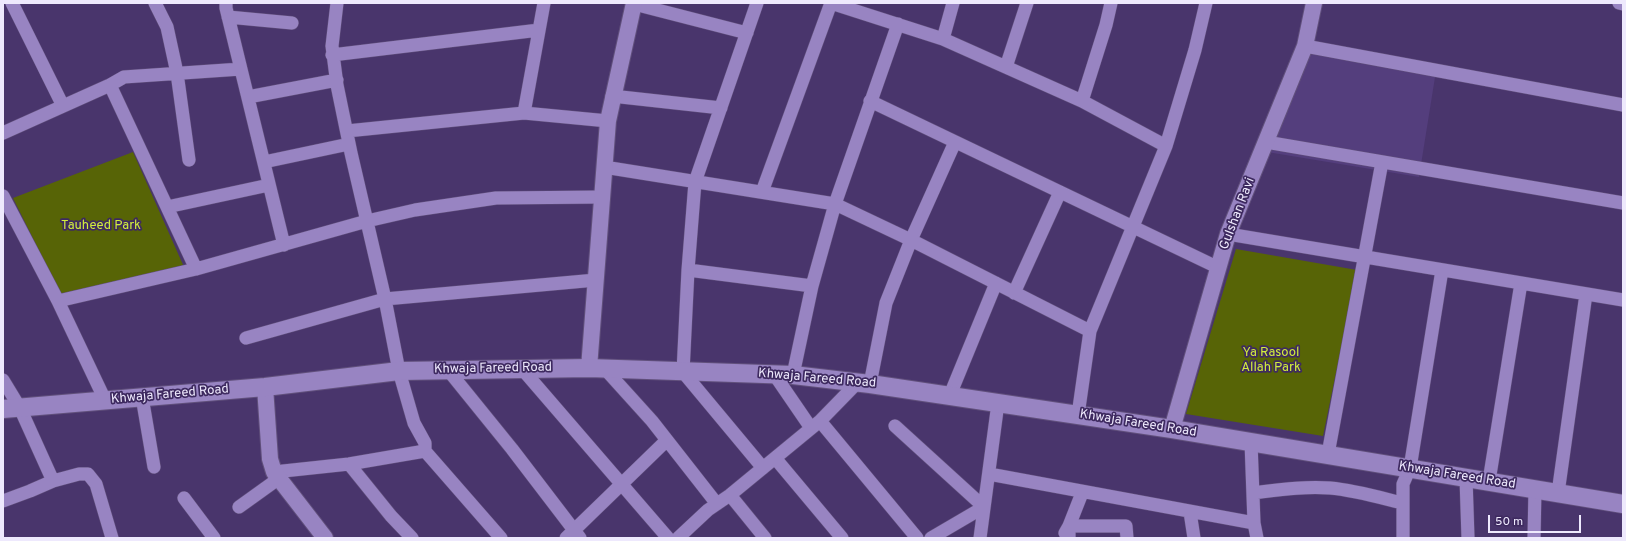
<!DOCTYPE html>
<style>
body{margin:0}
#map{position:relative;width:1626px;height:541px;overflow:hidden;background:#49356c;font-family:Overpass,sans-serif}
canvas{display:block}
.frame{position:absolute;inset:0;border:4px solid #eee9fd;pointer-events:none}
.scale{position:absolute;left:1488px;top:515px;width:93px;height:18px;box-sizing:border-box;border:2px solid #eee9fd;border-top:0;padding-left:5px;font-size:12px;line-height:14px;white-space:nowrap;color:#eee9fd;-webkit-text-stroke:3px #3e2a60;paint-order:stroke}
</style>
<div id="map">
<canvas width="1626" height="541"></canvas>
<div class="frame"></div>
<div class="scale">50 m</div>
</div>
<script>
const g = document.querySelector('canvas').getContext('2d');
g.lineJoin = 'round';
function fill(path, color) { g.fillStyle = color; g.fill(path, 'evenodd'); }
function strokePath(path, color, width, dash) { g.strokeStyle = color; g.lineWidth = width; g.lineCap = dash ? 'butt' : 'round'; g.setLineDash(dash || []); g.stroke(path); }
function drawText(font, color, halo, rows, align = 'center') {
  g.font = font + ' Overpass,sans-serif'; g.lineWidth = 3.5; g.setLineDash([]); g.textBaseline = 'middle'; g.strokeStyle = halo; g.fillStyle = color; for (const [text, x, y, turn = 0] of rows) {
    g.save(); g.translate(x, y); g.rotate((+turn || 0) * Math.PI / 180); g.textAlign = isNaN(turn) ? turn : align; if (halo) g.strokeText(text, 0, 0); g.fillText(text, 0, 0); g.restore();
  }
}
fill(new Path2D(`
 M1305,46L1436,71L1419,177L1261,151Z`), '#543e7d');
fill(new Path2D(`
 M133,152L184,267L61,295L13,198Z
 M1236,249L1357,270L1323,436L1186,414Z`), '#576406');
const minor = new Path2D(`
 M12,3L63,106
 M155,3L167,27L177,73L189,160
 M226,3V8L284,245
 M337,3L332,46L337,85L351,153L385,299L399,371L414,423L425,443V451L501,538
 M757,3L695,182L688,270L683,372L763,468
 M831,3L943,39L1082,101L1166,146
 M1619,3L1623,4
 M634,4L747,33
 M228,17L292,23
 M943,39L953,3
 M1305,46L1623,105
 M332,55L539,30
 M1006,67L1027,3
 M110,85L196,269
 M612,96L721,108
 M248,97L337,80
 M870,101L1219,268
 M1082,101L1106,25L1111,3
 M524,113L544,3
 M347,131L524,113L608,121
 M3,133L110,85L124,77L241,69
 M1266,142L1623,203
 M264,162L349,144
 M604,167L835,204L911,240L1090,331
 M762,192L831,3
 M3,196L58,301L105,400
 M167,207L269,185
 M1228,234L1623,300
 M688,270L812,286
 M1014,293L1060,192
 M58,301L196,269L367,221L415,210L496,198L602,197
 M246,338L385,299L596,280
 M605,369L652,421L717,504
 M448,370L512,449L580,538
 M523,370L668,538
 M774,374L811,428
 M793,375L812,286L835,204L898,24
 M3,380L20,408L53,481L30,491L3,501
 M870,384L886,303L911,240L955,142
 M950,395L996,283
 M142,397L154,467
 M1078,415L1090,331L1166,146L1195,50L1206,3
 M820,421L917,538
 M895,426L984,507L931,538
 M1251,442L1254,523L1257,538
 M1328,454L1382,162
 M775,458L842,538
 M349,464L391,516L412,538
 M274,472L349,464L425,451
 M989,474L1254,523
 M1466,478L1468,538
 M53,481L79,474H88L96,484L112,538
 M1489,481L1521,283
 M1253,493C1278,490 1304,486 1330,488C1354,490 1378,497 1402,503
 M1558,493L1586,294
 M730,495L765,538
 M184,498L214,538
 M239,507L278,479
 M1190,512L1194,538
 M1065,533L1069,526L1082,493
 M566,538L667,440
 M678,538L708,510L730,495L820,421L858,382
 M980,538L998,403
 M1069,538V526H1126L1127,538
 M1403,538V484L1410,468L1442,270
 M1534,538L1535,489`);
const tertiary = new Path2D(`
 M589,368L608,121L634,3
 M265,387L270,459L274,472L325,538
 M1172,429L1228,234L1305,46L1314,3`);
const secondary = new Path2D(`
 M3,409L265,387L399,371L589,368L793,375L870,384L1172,429L1623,504`);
strokePath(minor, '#61507c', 14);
strokePath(tertiary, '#61507c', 18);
strokePath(secondary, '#61507c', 20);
strokePath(minor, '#9884c2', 13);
strokePath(tertiary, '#9884c2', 16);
strokePath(secondary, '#9884c2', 18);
drawText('13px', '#eee9fd', '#3e2a60', [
 ["Gulshan Ravi",1238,214,-69],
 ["Khwaja Fareed Road",493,369,-1],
 ["Khwaja Fareed Road",817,379,5],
 ["Khwaja Fareed Road",170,395,-5],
 ["Khwaja Fareed Road",1138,424,9],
 ["Khwaja Fareed Road",1457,476,9]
]);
drawText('13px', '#d2ee3c', '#3e2a60', [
 ["Tauheed Park",101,226],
 ["Ya Rasool",1271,353],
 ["Allah Park",1271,368]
]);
</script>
